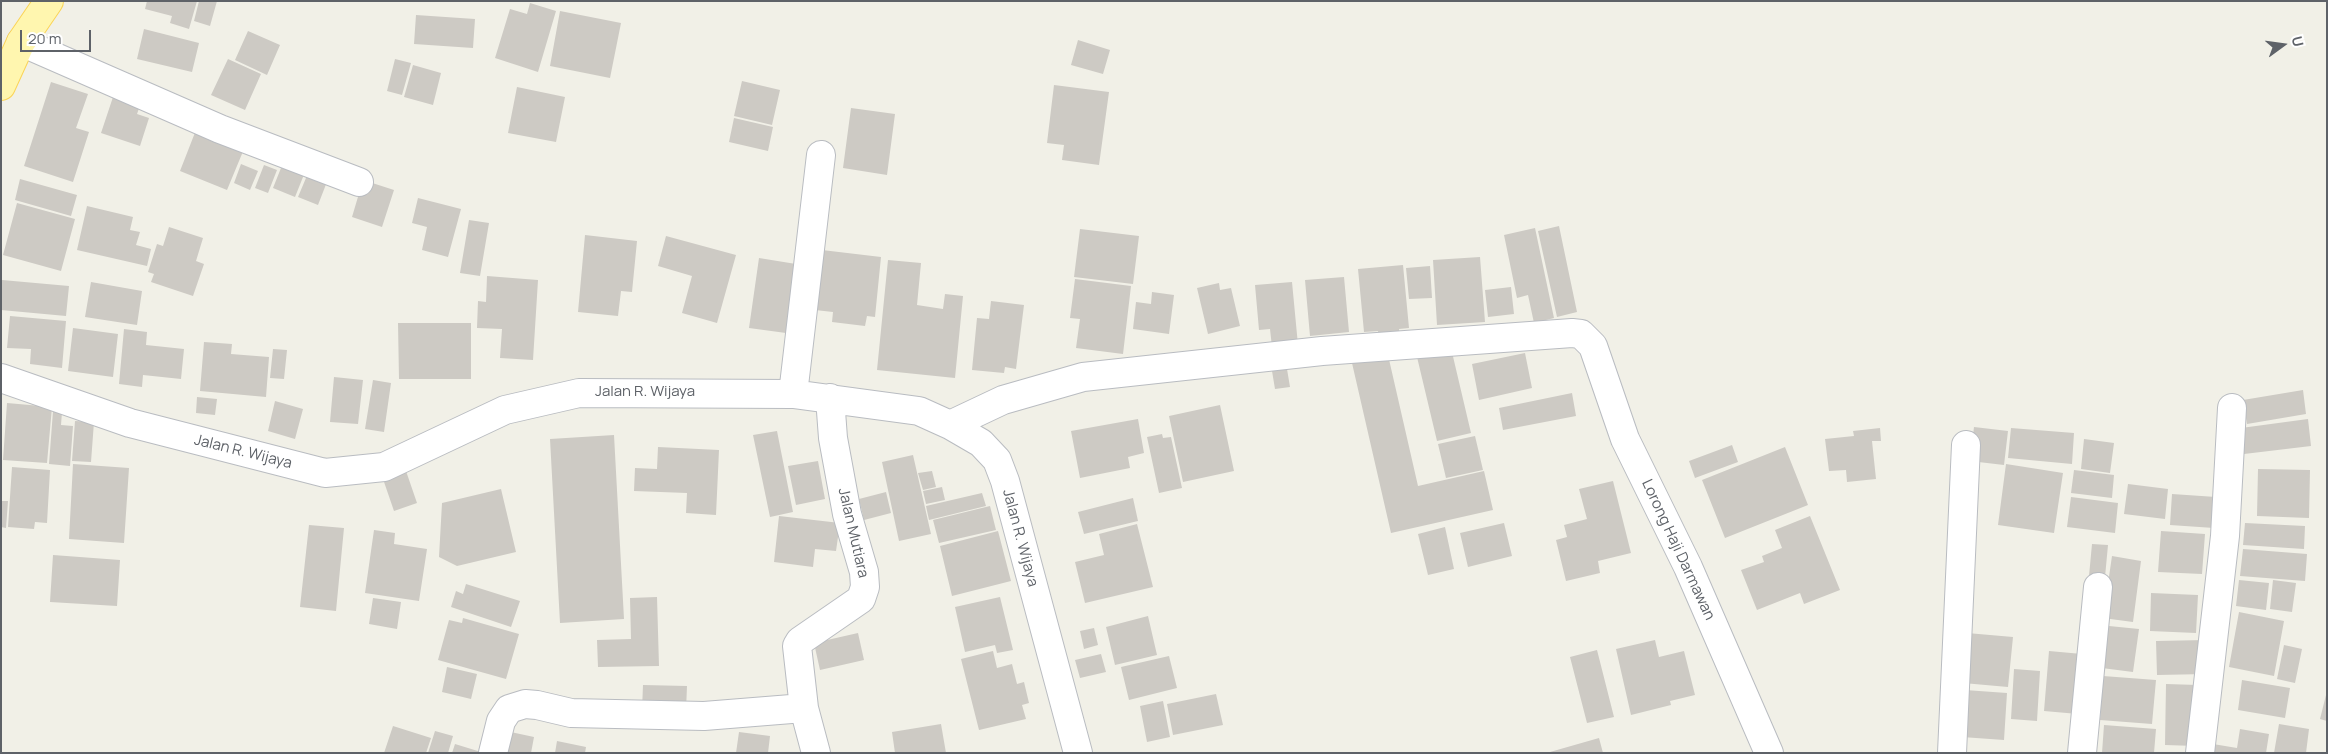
<!DOCTYPE html>
<style>
body{margin:0}
#map{position:relative;width:2328px;height:754px;overflow:hidden;background:#f1f0e7;font-family:Manrope,sans-serif}
canvas{display:block}
.frame{position:absolute;inset:0;border:2px solid #5e6268;pointer-events:none}
.north{position:absolute;left:2258px;top:20px;width:50px;height:50px;-webkit-text-stroke:4px #fff;paint-order:stroke;rotate:76deg;font-size:14px;font-weight:700;line-height:20px;text-align:center;color:#5e6268}
.north::after{content:'';display:block;margin:auto;width:18px;height:22px;background:#5e6268;clip-path:polygon(50% 0,100% 100%,50% 72%,0 100%)}
.scale{position:absolute;left:20px;top:30px;width:71px;height:22px;box-sizing:border-box;border:2px solid #5e6268;border-top:0;padding-left:6px;font-size:15px;line-height:18px;white-space:nowrap;color:#5e6268;-webkit-text-stroke:4px #fff;paint-order:stroke}
</style>
<div id="map">
<canvas width="2328" height="754"></canvas>
<div class="frame"></div>
<div class="north">U</div>
<div class="scale">20 m</div>
</div>
<script>
const g = document.querySelector('canvas').getContext('2d');
g.lineJoin = 'round';
function fill(path, color) { g.fillStyle = color; g.fill(path, 'evenodd'); }
function strokePath(path, color, width, dash) { g.strokeStyle = color; g.lineWidth = width; g.lineCap = dash ? 'butt' : 'round'; g.setLineDash(dash || []); g.stroke(path); }
function drawText(font, color, halo, rows, align = 'center') {
  g.font = font + ' Manrope,sans-serif'; g.lineWidth = 4.5; g.setLineDash([]); g.textBaseline = 'middle'; g.strokeStyle = halo; g.fillStyle = color; for (const [text, x, y, turn = 0] of rows) {
    g.save(); g.translate(x, y); g.rotate((+turn || 0) * Math.PI / 180); g.textAlign = isNaN(turn) ? turn : align; if (halo) g.strokeText(text, 0, 0); g.fillText(text, 0, 0); g.restore();
  }
}
fill(new Path2D(`
 M147,1H197L189,29L170,23L172,16L145,9Z
 M199,1H217L210,26L194,21Z
 M530,3L556,11L538,72L495,58L510,9L527,14Z
 M560,11L621,23L610,78L550,66Z
 M416,15L475,19L473,48L414,44Z
 M144,29L199,43L192,72L137,59Z
 M248,31L280,45L267,75L235,60Z
 M1078,40L1110,50L1103,74L1071,65Z
 M228,59L261,74L245,110L211,95Z
 M395,59L411,63L402,95L387,91Z
 M413,65L441,73L433,105L404,97Z
 M742,81L780,90L772,125L734,116Z
 M51,82L88,94L76,128L89,132L73,182L24,166Z
 M1054,85L1109,92L1099,165L1062,160L1064,145L1047,143Z
 M517,87L565,97L556,142L508,133Z
 M115,91L142,100L137,114L149,118L140,146L101,133Z
 M851,108L895,114L887,175L843,168Z
 M734,118L773,127L768,151L729,142Z
 M196,130L244,149L227,190L180,171Z
 M285,158L307,167L295,197L273,188Z
 M241,164L258,171L250,190L234,183Z
 M264,165L277,170L268,193L255,188Z
 M311,166L330,174L318,205L298,197Z
 M20,179L77,195L71,216L15,200Z
 M363,180L394,190L382,227L352,217Z
 M418,198L461,209L448,257L422,250L427,227L412,223Z
 M17,203L75,219L61,271L3,255Z
 M87,206L133,217L130,230L140,232L136,245L151,249L147,266L77,250Z
 M469,220L489,223L480,276L460,273Z
 M1559,226L1577,312L1557,317L1538,231Z
 M169,227L203,238L196,261L204,264L193,296L151,282L154,274L148,272L157,244L163,246Z
 M1535,228L1554,318L1534,323L1528,295L1517,298L1504,235Z
 M1080,229L1139,236L1133,284L1074,277Z
 M585,235L637,241L632,292L621,291L618,316L578,312Z
 M666,236L736,255L717,323L682,313L692,276L658,266Z
 M822,250L881,257L875,317L867,316L865,326L832,322L833,312L815,310Z
 M1480,257L1485,322L1437,325L1433,260Z
 M759,258L796,264L786,333L749,328Z
 M888,260L921,263L917,305L943,309L945,294L963,296L955,378L877,370Z
 M1403,265L1409,328L1399,329L1400,339L1379,341L1378,331L1364,332L1358,269Z
 M1430,266L1432,298L1409,299L1406,268Z
 M487,276L538,280L533,360L500,358L502,329L477,328L478,301L486,302Z
 M1344,277L1349,332L1310,336L1305,280Z
 M1075,279L1131,286L1123,354L1076,348L1080,319L1070,318Z
 M2,280L69,286L66,316L1,310Z
 M91,282L142,291L137,325L85,317Z
 M1292,282L1298,345L1272,347L1270,329L1259,330L1255,285Z
 M1219,283L1220,290L1231,288L1240,326L1208,334L1197,288Z
 M1511,287L1514,314L1488,317L1485,290Z
 M1152,292L1174,295L1169,334L1133,329L1136,302L1151,304Z
 M991,301L1024,305L1016,369L1005,367L1004,373L972,370L977,318L989,319Z
 M10,316L66,321L62,368L30,364L31,349L7,348Z
 M398,323H471V379H399Z
 M73,328L118,334L113,377L68,371Z
 M124,329L147,332L146,345L184,349L181,379L143,375L142,387L119,384Z
 M204,342L232,344L231,354L269,357L266,397L200,391Z
 M1451,348L1471,433L1437,441L1417,357Z
 M273,349L287,350L284,379L270,378Z
 M1525,353L1532,388L1479,400L1472,364Z
 M1388,355L1418,486L1484,471L1493,510L1391,533L1352,363Z
 M1286,363L1290,387L1275,389L1271,365Z
 M334,377L363,380L358,424L330,422Z
 M373,380L391,383L384,432L365,429Z
 M2303,390L2306,414L2247,424L2243,400Z
 M1572,393L1576,416L1503,430L1499,408Z
 M197,397L217,399L215,415L196,413Z
 M275,401L303,409L295,439L268,431Z
 M7,403L52,407L47,463L3,460Z
 M1220,405L1234,471L1183,482L1169,416Z
 M53,411L62,412L61,425L73,426L70,466L49,464Z
 M1138,419L1144,453L1128,457L1130,468L1080,478L1071,431Z
 M2308,419L2311,446L2244,454L2241,428Z
 M75,421L94,422L91,462L72,461Z
 M1974,427L2008,431L2004,465L1970,461Z
 M1880,428L1881,441H1872L1876,479L1847,482L1846,470L1829,471L1825,439L1854,436L1853,431Z
 M2011,428L2074,433L2072,464L2008,458Z
 M777,431L793,512L770,517L753,435Z
 M1162,434L1163,438L1171,437L1182,488L1159,493L1147,437Z
 M614,435L624,619L560,623L550,439Z
 M1475,436L1483,470L1446,478L1438,444Z
 M2084,439L2114,443L2110,473L2081,469Z
 M1732,445L1738,462L1695,478L1689,461Z
 M658,447L719,450L716,515L686,513L687,493L634,491L635,468L657,469Z
 M1785,447L1808,505L1725,538L1702,480Z
 M913,455L931,534L899,541L882,462Z
 M818,461L825,499L796,505L788,466Z
 M73,464L129,468L124,543L69,539Z
 M2006,464L2063,473L2054,533L1998,525Z
 M12,467L50,470L47,523L35,522L34,529L8,527Z
 M2258,469L2310,470L2309,518L2257,516Z
 M2074,470L2114,475L2112,498L2071,493Z
 M406,471L417,503L394,511L383,479Z
 M932,471L936,487L923,490L918,473Z
 M1613,481L1631,553L1598,561L1600,573L1566,581L1556,540L1567,537L1564,525L1587,519L1579,489Z
 M2128,484L2168,489L2165,519L2124,514Z
 M942,487L945,500L926,504L923,491Z
 M501,489L516,552L457,566L439,557L442,503Z
 M886,492L891,513L864,520L859,499Z
 M982,493L986,506L929,520L926,506Z
 M2172,494L2216,497L2214,528L2170,525Z
 M2071,497L2118,503L2115,533L2067,527Z
 M1133,498L1138,521L1084,534L1078,512Z
 M1,501H8L6,528L1,527Z
 M990,506L996,530L939,543L933,520Z
 M779,516L840,523L836,551L815,549L813,567L774,562Z
 M1810,516L1840,590L1804,604L1800,593L1757,610L1741,570L1764,562L1762,556L1782,548L1775,530Z
 M1504,523L1512,556L1468,567L1460,533Z
 M2245,523L2305,526L2304,549L2243,545Z
 M1137,524L1153,587L1085,603L1075,562L1104,555L1099,534Z
 M309,525L344,528L336,611L300,607Z
 M1445,527L1454,569L1428,575L1418,534Z
 M374,530L395,533L394,544L427,549L419,601L365,593Z
 M998,531L1011,581L952,596L940,546Z
 M2161,531L2205,534L2202,574L2158,572Z
 M2092,544L2108,545L2105,577L2089,576Z
 M2243,549L2307,554L2305,581L2240,576Z
 M53,555L120,560L117,606L50,602Z
 M2112,556L2141,561L2133,622L2103,618Z
 M2239,580L2269,583L2266,610L2236,606Z
 M2273,580L2296,583L2292,612L2270,609Z
 M466,584L520,601L511,627L451,607L456,591L463,594Z
 M2151,593L2198,595L2196,633L2150,631Z
 M657,597L659,666L598,667L597,640L631,639L630,598Z
 M1000,597L1013,650L997,653L995,645L965,652L955,607Z
 M373,598L401,602L397,629L369,624Z
 M2239,612L2284,621L2274,676L2229,667Z
 M1148,616L1157,655L1115,665L1106,627Z
 M463,618L519,634L506,679L438,660L449,620L462,623Z
 M2099,625L2139,629L2133,672L2094,667Z
 M1094,628L1098,645L1084,649L1080,631Z
 M858,633L864,660L820,670L814,643Z
 M1967,633L2013,637L2008,687L1963,683Z
 M1655,640L1659,657L1684,651L1695,695L1670,701L1671,705L1631,715L1616,649Z
 M2206,640L2207,674L2157,675L2156,641Z
 M2284,645L2302,649L2295,683L2277,679Z
 M1597,650L1614,717L1587,723L1570,657Z
 M993,651L997,668L1012,664L1017,684L1024,682L1029,703L1022,705L1026,719L979,730L961,659Z
 M2049,651L2082,654L2078,714L2044,711Z
 M1101,654L1106,672L1080,678L1075,660Z
 M1169,656L1177,688L1129,700L1121,667Z
 M447,667L477,674L471,699L442,692Z
 M2014,669L2040,671L2037,721L2011,719Z
 M2103,676L2156,680L2152,724L2100,720Z
 M2242,680L2290,688L2285,718L2238,710Z
 M2166,684L2198,685L2196,746L2165,745Z
 M643,685L687,686L686,711L642,710Z
 M1965,690L2007,693L2004,740L1962,737Z
 M1216,694L1223,725L1173,735L1167,704Z
 M2326,695H2327V721L2320,719Z
 M1163,701L1170,737L1147,742L1140,706Z
 M941,724L946,753H895L892,732Z
 M2279,724L2309,729L2306,753H2274Z
 M2104,725L2156,729L2154,753H2102Z
 M393,726L431,738L426,753H384Z
 M2240,729L2269,734L2266,753H2211L2213,744L2237,748Z
 M435,731L453,736L448,753H428Z
 M506,731L534,737L531,753H502Z
 M739,732L770,736L768,753H736Z
 M1599,738L1603,753H1550V752Z
 M557,741L586,747L585,753H555Z
 M455,744L481,752V753H452Z`), '#cdcac4');
const minor = new Path2D(`
 M21,42L220,129L359,182
 M1,378L130,423L325,473L384,467L505,410L579,393L793,394L919,411L950,425L981,443L997,460L1005,481L1078,753
 M793,394L821,155
 M950,425L1003,400L1083,377L1322,351L1572,333L1581,334L1593,346L1625,439L1688,567L1769,753
 M493,753L501,721L509,709L525,704L537,705L571,713L704,716L804,708
 M816,753L804,708L797,646L800,641L861,599L865,587L864,572L847,514L833,438L830,398
 M1952,753L1966,445
 M2082,753L2098,587
 M2200,753L2225,536L2232,408`);
const major = new Path2D(`
 M1,86L21,42L49,1`);
strokePath(minor, '#b9bcc1', 30);
strokePath(major, '#fbd456', 30);
strokePath(minor, '#fff', 28);
strokePath(major, '#fff6af', 28);
drawText('15px', '#5e6268', '#fff', [
 ["Jalan R. Wijaya",645,392],
 ["Jalan R. Wijaya",243,452,14],
 ["Jalan Mutiara",853,533,77],
 ["Jalan R. Wijaya",1020,538,75],
 ["Lorong Haji Darmawan",1678,550,65]
]);
</script>
